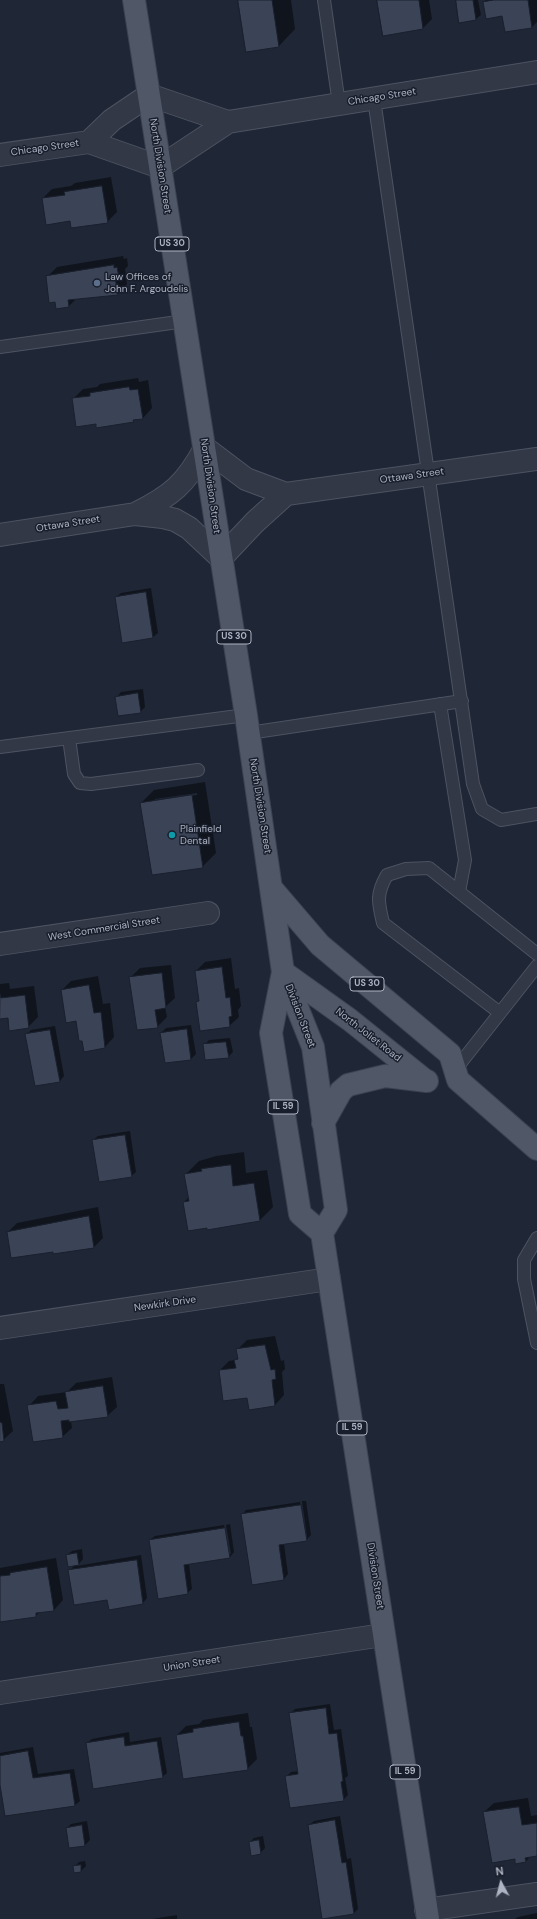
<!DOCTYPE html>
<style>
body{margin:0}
#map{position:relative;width:537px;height:1919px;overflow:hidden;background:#1f2636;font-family:"DM Sans",sans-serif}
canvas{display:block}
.north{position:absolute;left:481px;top:1863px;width:40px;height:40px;-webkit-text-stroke:3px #181e2b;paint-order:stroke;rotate:353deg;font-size:11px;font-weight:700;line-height:16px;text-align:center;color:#adb3c3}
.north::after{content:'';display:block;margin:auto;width:14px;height:18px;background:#adb3c3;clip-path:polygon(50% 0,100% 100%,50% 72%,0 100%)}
</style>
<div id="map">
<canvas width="537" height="1919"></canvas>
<div class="north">N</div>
</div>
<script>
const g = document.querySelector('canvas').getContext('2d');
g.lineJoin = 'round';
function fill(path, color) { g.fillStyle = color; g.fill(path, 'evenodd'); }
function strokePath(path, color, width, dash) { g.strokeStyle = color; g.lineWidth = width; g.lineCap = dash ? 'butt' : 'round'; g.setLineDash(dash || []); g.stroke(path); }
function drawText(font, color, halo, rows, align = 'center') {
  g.font = font + ' "DM Sans",sans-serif'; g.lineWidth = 3; g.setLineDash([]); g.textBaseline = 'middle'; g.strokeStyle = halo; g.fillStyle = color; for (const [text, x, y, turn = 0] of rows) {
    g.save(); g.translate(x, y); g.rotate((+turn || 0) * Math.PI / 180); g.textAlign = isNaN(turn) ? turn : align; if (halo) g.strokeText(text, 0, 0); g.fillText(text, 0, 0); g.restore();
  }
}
fill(new Path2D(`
 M239,0H291L295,29L279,46Z
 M378,0H429L432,19L423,28Z
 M457,0H478L481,15L476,19Z
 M486,0H537V22L532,27L484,2Z
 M111,177L117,212L107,222L71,220L43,198L52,189L71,186L75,183Z
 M123,256L124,259L127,258L128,266L125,269L127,284L118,294L77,298L69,306L47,277L57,267Z
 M138,378L139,382L148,380L152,408L143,418L136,419L133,421L73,399L83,389L97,387L100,384Z
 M151,588L158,633L153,637L123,642L116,597L121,593Z
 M143,689L145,707L140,712L117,697L121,692Z
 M205,782L216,853L202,867L141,803L154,790ZM197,793V795L155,801V799Z
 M231,958L235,989L239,988L241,1006L238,1010L239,1017L229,1026L197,1002L200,1000L196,971L205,962Z
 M171,965L175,998L165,1007L167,1017L157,1027L131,977L140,968Z
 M98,976L103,1004L110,1003L114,1037L105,1047L84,1050L76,1019L62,990L71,981Z
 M9,983L10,989L34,986L38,1017L28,1027L8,1017L0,1018V984Z
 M191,1025L196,1054L191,1059L166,1062L161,1033L166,1028Z
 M55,1026L64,1076L60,1081L26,1035L31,1030Z
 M230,1038L233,1052L228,1057L204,1045L209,1040Z
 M130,1131L136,1172L131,1176L93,1140L98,1136Z
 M244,1152L246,1173L267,1170L273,1207L260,1220L208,1227L184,1202L189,1197L185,1175L199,1161L216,1156Z
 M98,1207L103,1238L94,1247L54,1251L8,1232L17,1223Z
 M275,1336L281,1361L284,1360L285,1369L282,1372L284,1395L275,1405L248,1397L220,1370L229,1361L235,1360L239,1357L238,1349L247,1340Z
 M112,1377L117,1407L107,1416L71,1421L72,1428L62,1437L29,1406L38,1396L67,1392L76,1383Z
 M0,1384H4L13,1431L3,1440L0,1441Z
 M302,1501H306L311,1535L306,1540L284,1544L288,1574L284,1579L242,1515L246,1510L300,1502L305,1537H307Z
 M230,1524L234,1552L230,1557L189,1564L192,1589L187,1593L150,1540L155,1536L224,1525L229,1554H231L226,1525Z
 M82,1549L83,1559L77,1566L141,1555L147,1598L143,1603L108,1599L69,1571L75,1565L67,1555L72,1551Z
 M56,1558L63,1600L54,1610L40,1611L36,1616L0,1621V1568Z
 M330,1704L334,1730L341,1729L348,1776L345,1778L348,1795L343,1800L286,1777L291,1772L299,1771L290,1714L295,1709Z
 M248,1713L250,1727H252L257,1759L247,1769L177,1735L186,1726L199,1724L203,1720Z
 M129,1732L130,1742L161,1737L167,1773L162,1777L87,1743L92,1739Z
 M33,1747L38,1774L74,1769L80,1801L75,1805L6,1815L0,1778V1753Z
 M528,1798L531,1816L537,1815V1855L531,1856L526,1861L516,1858L484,1812L494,1803Z
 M340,1816L347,1859L351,1858L358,1909L354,1913L309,1825L314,1821Z
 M87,1821L90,1840L85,1845L70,1846L67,1828L71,1824Z
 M263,1836L265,1848L260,1853L250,1842L254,1838Z
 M85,1861L86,1866L81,1871L74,1867L79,1862Z
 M537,1913V1919H515L518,1917Z
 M177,1915V1919H152Z`), '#0007');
const building = new Path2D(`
 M238,0H272L279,47L246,52Z
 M377,0H419L423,29L383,36Z
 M456,0H473L476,20L459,23Z
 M494,0H528L532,28L505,32L502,16L486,19L483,2Z
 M102,186L108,223L71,228L70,221L46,225L42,198L65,195L64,192Z
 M114,265V268L117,267L119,277H115L118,295L68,300L69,307L56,309L55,302L49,303L46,276Z
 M129,387L130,390L138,389L143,419L133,420L134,422L96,428V424L76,427L72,398L90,396V393Z
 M146,592L153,638L122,643L115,597Z
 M138,693L141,713L118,716L115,697Z
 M192,795L203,868L152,875L140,803Z
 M222,967L226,998L230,997L232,1016L229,1017L230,1027L200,1031L196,1002L199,1001L195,971Z
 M162,973L166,1008L155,1010L158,1028L137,1030L129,977Z
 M89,985L94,1013L101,1012L105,1048L84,1052L82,1041H79L76,1021L66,1023L61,990Z
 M0,994L1,998L25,995L29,1028L9,1031L8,1018L0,1019Z
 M187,1029L191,1060L165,1063L160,1033Z
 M50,1030L60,1082L35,1086L25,1034Z
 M226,1042L229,1058L205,1060L203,1044Z
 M125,1135L132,1177L99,1182L92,1140Z
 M231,1165L233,1186L254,1183L260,1221L207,1230V1228L188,1231L183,1202L189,1201L184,1174L202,1171L201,1169Z
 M89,1216L94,1248L53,1254V1252L11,1258L7,1232Z
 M265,1345L271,1370L275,1369L276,1379L272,1380L275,1406L249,1410L247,1398L223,1401L219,1370L236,1368L234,1360L238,1359L236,1349Z
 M103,1386L108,1417L69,1422V1420L61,1421L63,1438L33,1442L27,1405L56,1401L58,1409L68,1408L65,1392Z
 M0,1422L2,1423L4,1441L0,1442Z
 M301,1505L307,1541L279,1545L284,1580L252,1585L241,1514Z
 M225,1528L230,1558L184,1565L188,1594L158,1599L149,1540Z
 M77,1553L79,1565L68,1567L66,1555Z
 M137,1560L143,1604L109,1610L107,1600L74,1605L68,1570Z
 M47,1567L54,1611L36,1613V1617L0,1622V1576L10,1575V1573Z
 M326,1708L329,1734L337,1733L343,1781L341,1782L344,1801L290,1808L285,1776L298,1774L289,1713Z
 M239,1722L241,1736H243L248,1770L183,1779L176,1735L193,1732V1729Z
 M124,1737L125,1746L157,1741L163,1778L93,1789L86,1743Z
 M28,1751L33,1778L70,1773L75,1806L5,1816L0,1785V1756Z
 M519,1807L522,1825L537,1823V1856L525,1858L526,1862L515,1864V1859L492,1863L483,1812Z
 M335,1820L342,1863L346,1862L354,1914L322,1919L308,1825Z
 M82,1825L85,1846L69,1848L66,1828Z
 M259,1840L261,1854L251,1856L249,1842Z
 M81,1865V1872L74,1873L73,1866Z`);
fill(building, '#3b4356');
strokePath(building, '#1a202d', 1);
const lane = new Path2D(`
 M324,0L339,104
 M374,99L473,784L482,809L501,820L537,814
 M0,347L185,321
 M440,704L465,860L459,892
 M249,733L462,701
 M69,738L74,774L80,783L91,784L198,770
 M0,747L246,715
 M500,1013L383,923C378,902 376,894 387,875L406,869L429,868L537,954
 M455,1070L537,966
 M537,1238L524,1260V1279L537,1343`);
const street = new Path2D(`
 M89,142L112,120L149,95L228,122
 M0,155L89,142L160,167L228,122L537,72
 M135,514C171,496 186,484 205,448L246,479L286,494L537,459
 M0,535L135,514L163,517L175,520L189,528L221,558L255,522L286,494
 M0,944L208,913
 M0,1328L329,1279
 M0,1693L383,1635
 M426,1910L537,1894`);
const primary = new Path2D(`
 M134,0L246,715L283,972L313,1047L336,1210L322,1233
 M272,889L320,945L450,1054L458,1080L537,1149
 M283,972L271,1033L300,1214L322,1233L428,1919
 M283,972L350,1020L426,1081
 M323,1123L341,1091L348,1085L385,1076L427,1081`);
strokePath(lane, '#4d5361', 14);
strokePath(street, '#4d5361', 24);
strokePath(primary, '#3c4250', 24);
strokePath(lane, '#333846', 12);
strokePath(street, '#333846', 22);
strokePath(primary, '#505767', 22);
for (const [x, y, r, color] of [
 [97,283,4,"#5c6f8a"],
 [172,835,4,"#0f9aa8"]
]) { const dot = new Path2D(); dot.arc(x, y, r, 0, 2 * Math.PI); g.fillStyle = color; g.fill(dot); strokePath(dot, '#181e2b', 1.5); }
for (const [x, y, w] of [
 [172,244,34],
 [234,637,34],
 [367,984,34],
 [283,1107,30],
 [352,1428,30],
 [405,1772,30]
]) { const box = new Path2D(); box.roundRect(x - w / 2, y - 7, w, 14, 3); g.fillStyle = '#181e2b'; g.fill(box); strokePath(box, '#adb3c3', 1); }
drawText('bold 9px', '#adb3c3', null, [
 ["US 30",172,244],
 ["US 30",234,637],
 ["US 30",367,984],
 ["IL 59",283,1107],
 ["IL 59",352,1428],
 ["IL 59",405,1772]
]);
drawText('10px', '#adb3c3', '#181e2b', [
 ["Chicago Street",382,97,-9],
 ["Chicago Street",45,148,-8],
 ["North Division Street",160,166,81],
 ["Ottawa Street",412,476,-8],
 ["North Division Street",210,486,82],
 ["Ottawa Street",68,524,-9],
 ["North Division Street",260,806,81],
 ["West Commercial Street",104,929,-9],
 ["Division Street",300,1016,69],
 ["North Joliet Road",368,1035,38],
 ["Newkirk Drive",165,1304,-8],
 ["Division Street",375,1576,81],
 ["Union Street",192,1664,-9]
]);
drawText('10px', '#adb3c3', '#181e2b', [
 ["Law Offices of",105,277],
 ["John F. Argoudelis",105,289],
 ["Plainfield",180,829],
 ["Dental",180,841]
], 'left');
</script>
